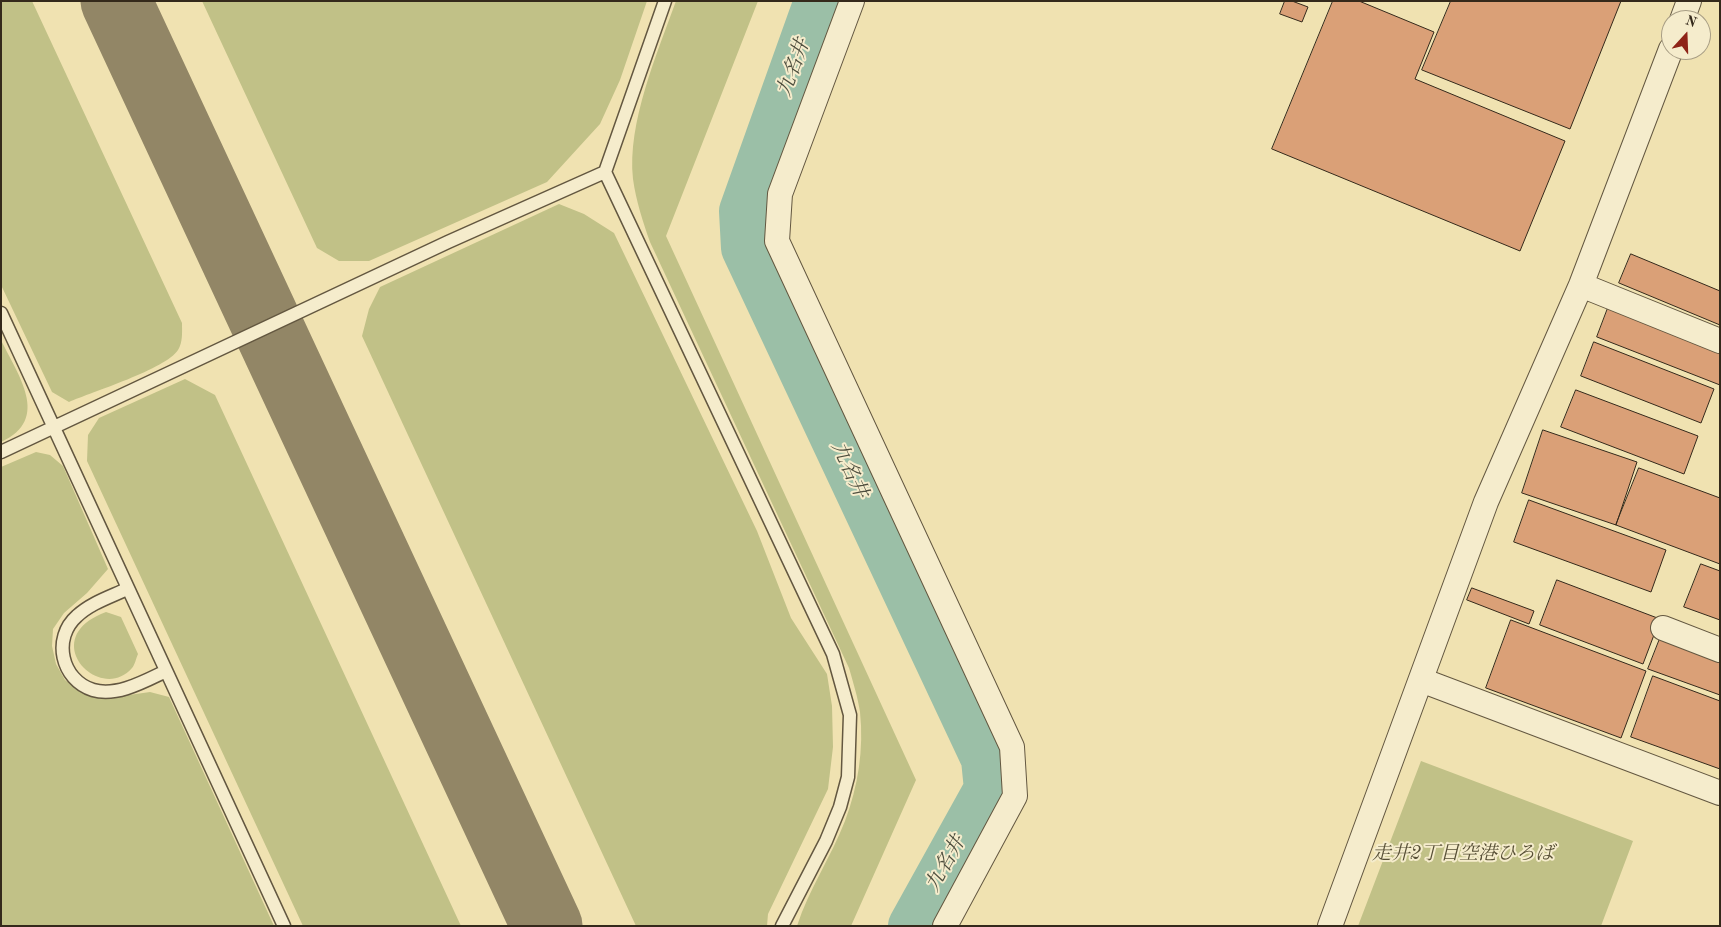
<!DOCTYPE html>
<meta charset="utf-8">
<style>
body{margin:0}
#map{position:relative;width:1721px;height:927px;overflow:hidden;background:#f0e2b1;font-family:"Old Standard TT",serif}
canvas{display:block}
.frame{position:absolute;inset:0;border:2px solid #34291b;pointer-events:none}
.north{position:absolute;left:1661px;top:10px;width:50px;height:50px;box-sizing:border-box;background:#f5eccc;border:1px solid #a89e85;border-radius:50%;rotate:20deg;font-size:14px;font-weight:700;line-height:20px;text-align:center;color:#34291b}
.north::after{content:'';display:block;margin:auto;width:18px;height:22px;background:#8f2418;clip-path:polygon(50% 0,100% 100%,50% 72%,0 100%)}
</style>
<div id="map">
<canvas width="1721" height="927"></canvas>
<div class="frame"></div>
<div class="north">N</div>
</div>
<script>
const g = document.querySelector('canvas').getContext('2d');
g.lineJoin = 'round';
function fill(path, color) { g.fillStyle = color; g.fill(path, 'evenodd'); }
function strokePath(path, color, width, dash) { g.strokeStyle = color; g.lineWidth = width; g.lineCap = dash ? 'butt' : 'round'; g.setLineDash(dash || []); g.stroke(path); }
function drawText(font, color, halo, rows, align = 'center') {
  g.font = font + ' "Old Standard TT","Noto Serif JP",serif'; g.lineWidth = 4; g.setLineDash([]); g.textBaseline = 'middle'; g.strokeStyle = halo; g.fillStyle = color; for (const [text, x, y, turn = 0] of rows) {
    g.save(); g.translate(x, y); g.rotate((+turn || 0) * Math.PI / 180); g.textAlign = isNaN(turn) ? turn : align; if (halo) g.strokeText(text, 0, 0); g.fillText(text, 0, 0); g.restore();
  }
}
fill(new Path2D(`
 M1,1H32L182,323C182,332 183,342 178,350C166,369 92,392 69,402L52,392L1,285Z
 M202,1H647L620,80L600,124L547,182L369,261H339L317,248Z
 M676,1H758L666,236L916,780L851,926H797C809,889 831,857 845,821C858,787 864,749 860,712C858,698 853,682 849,668L650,242C643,222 636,201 633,179C627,123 657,54 676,1Z
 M559,204L584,214L614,233L757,531L791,618L827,674L832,706L833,747L828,789L768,914L767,926H636L362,336L369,309L380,287Z
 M1,340C17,374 52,419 1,442Z
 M185,379L215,395L461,926H303L87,461L88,435L99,418Z
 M36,452L50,455L63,466L108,569L87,593L64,613L53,629L52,646L56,664L65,680L82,692L101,699L150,692L169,697L274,926H1V467Z
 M106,612L121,617L138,654C136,658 135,665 132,668C100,705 35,638 106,612Z
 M1421,761L1633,841L1601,926H1358Z`), '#c1c187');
strokePath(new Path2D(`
 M818,1L743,211L745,248L985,759L988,789L912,926`), '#9bbfa7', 48);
strokePath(new Path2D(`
 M116,1L547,926`), '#928666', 71);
const building = new Path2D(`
 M1285,1H1292L1308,7L1302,22L1280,14Z
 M1333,1H1359L1434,32L1415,79L1565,141L1520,251L1272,149Z
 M1451,1H1621L1570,129L1422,70Z
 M1631,254L1720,291V325L1619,283Z
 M1608,308L1720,351V385L1597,337Z
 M1594,342L1714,389L1701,423L1581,376Z
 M1576,390L1698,436L1684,474L1561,427Z
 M1543,430L1637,462L1616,525L1522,493Z
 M1639,468L1720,498V564L1616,525Z
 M1529,500L1666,550L1651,592L1514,542Z
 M1701,564L1720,571V620L1684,607Z
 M1557,580L1660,619L1643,664L1540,625Z
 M1472,588L1534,611L1529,624L1467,600Z
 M1511,620L1646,671L1621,738L1486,688Z
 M1661,636L1720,657V695L1648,669Z
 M1653,676L1720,701V769L1631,737Z`);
fill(building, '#daa077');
strokePath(building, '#34291b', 1);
const lane = new Path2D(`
 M665,1L605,172L833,654L850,715L848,777L840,807L826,841L782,926
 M1,313L284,926
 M1,452L448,242L605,172
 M127,589C110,597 91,603 77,616C52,638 61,680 93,690C117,697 145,681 166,671`);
const street = new Path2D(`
 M852,1L780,194L777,241L1012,747L1015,796L945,926
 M1682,20L1689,1
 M1581,285L1720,341
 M1663,628L1720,650
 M1421,680L1720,793
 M1330,926L1486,502L1581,285L1671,49`);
strokePath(lane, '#635740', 15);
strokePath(street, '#635740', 26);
strokePath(lane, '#f5eccc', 12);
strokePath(street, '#f5eccc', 24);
drawText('italic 19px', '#574f36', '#f5eccc', [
 ["走井2丁目空港ひろば",1463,854]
]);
drawText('italic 20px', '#4e4e3e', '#f5eccc', [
 ["九名井",794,68,-70],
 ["九名井",849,470,65],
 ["九名井",946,864,-61]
]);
</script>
